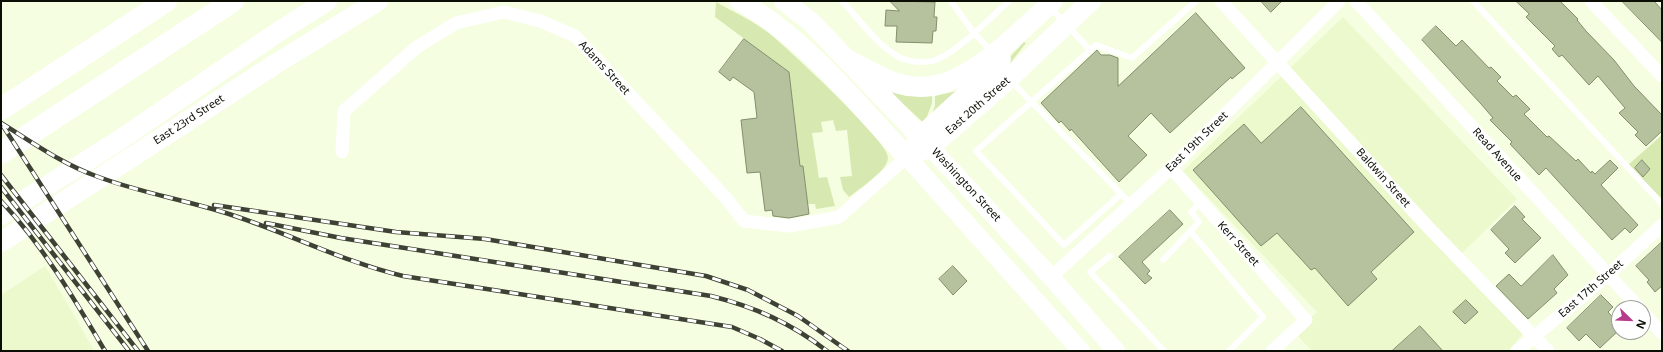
<!DOCTYPE html>
<style>
body{margin:0}
#map{position:relative;width:1663px;height:352px;overflow:hidden;background:#f5fee1;font-family:"Noto Sans",sans-serif}
canvas{display:block}
.frame{position:absolute;inset:0;border:2px solid #0b0e04;pointer-events:none}
.north{position:absolute;left:1611px;top:300px;width:40px;height:40px;box-sizing:border-box;background:#fff;border:1px solid #9d9f9b;border-radius:50%;rotate:113deg;font-size:11px;font-weight:700;line-height:16px;text-align:center;color:#0b0e04}
.north::after{content:'';display:block;margin:auto;width:14px;height:18px;background:#b73b8b;clip-path:polygon(50% 0,100% 100%,50% 72%,0 100%)}
</style>
<div id="map">
<canvas width="1663" height="352"></canvas>
<div class="frame"></div>
<div class="north">N</div>
</div>
<script>
const g = document.querySelector('canvas').getContext('2d');
g.lineJoin = 'round';
function fill(path, color) { g.fillStyle = color; g.fill(path, 'evenodd'); }
function strokePath(path, color, width, dash) { g.strokeStyle = color; g.lineWidth = width; g.lineCap = dash ? 'butt' : 'round'; g.setLineDash(dash || []); g.stroke(path); }
function drawText(font, color, halo, rows, align = 'center') {
  g.font = font + ' "Noto Sans",sans-serif'; g.lineWidth = 3; g.setLineDash([]); g.textBaseline = 'middle'; g.strokeStyle = halo; g.fillStyle = color; for (const [text, x, y, turn = 0] of rows) {
    g.save(); g.translate(x, y); g.rotate((+turn || 0) * Math.PI / 180); g.textAlign = isNaN(turn) ? turn : align; if (halo) g.strokeText(text, 0, 0); g.fillText(text, 0, 0); g.restore();
  }
}
fill(new Path2D(`
 M1343,17L1517,199L1458,257L1527,329L1508,351H1312L1295,333L1317,312L1183,171Z
 M45,266L78,322L94,351H1V295Z`), '#ebf9cd');
fill(new Path2D(`
 M716,2C734,12 753,21 769,33C786,47 888,141 888,157C888,172 860,188 849,197L843,190L840,177L852,176L847,130L836,131L833,120L821,122L823,132L812,133L819,178L827,177L835,206L816,209L815,204H808L803,166H800L789,72L715,17Z
 M1024,42L1026,43L1005,70L996,72Z
 M961,90L931,116L935,106V96Z
 M889,91L906,96H932C934,107 925,114 926,125Z
 M1662,135V199L1628,165Z`), '#d7e9b0');
const building = new Path2D(`
 M890,1L935,2L934,17H937L936,31H933L932,43L896,42L897,26H885L886,10L899,11Z
 M1261,1H1282L1271,12Z
 M1516,1H1560L1578,19L1577,20L1586,31L1614,60L1634,86L1662,115V131L1646,146L1635,135L1638,132L1619,113L1625,108L1598,76L1589,85L1562,55L1559,57L1552,49L1555,46L1526,17L1529,14Z
 M1622,1H1654L1662,10V42Z
 M1196,13L1245,68L1232,79L1231,77L1170,133L1151,113L1128,136L1147,155L1119,182L1071,129L1070,131L1061,121L1059,123L1041,103L1097,50L1101,55H1110L1118,58V86Z
 M1436,26L1456,46L1462,40L1489,68L1491,67L1501,77L1497,81L1513,97L1516,95L1530,109L1524,114L1547,137L1549,136L1576,161L1578,159L1591,173L1592,171L1595,174L1610,160L1618,168L1601,185L1638,225L1630,233L1625,228L1612,240L1546,168L1539,175L1510,144L1512,142L1490,120L1493,118L1481,104L1422,40Z
 M744,39L789,72L800,166H803L809,214L789,218L773,216L772,210L765,211L760,172L747,173L741,120L757,118L754,92L733,77L730,81L719,72Z
 M1301,107L1414,232L1371,272L1377,279L1348,306L1315,268L1311,270L1277,233L1261,246L1193,170L1244,124L1261,143Z
 M1642,160L1650,169L1643,177L1635,168Z
 M1515,206L1525,217L1522,219L1541,238L1515,263L1505,253L1509,249L1491,230Z
 M1170,210L1183,224L1142,262L1150,271L1147,274L1152,278L1145,284L1119,257Z
 M1662,242V286L1655,292L1647,282L1649,280L1636,266Z
 M1553,255L1568,275L1554,289L1557,293L1528,319L1496,286L1509,274L1521,286Z
 M953,266L967,281L953,295L939,279Z
 M1601,295L1613,307L1608,312L1619,324V330L1600,348L1586,334L1579,341L1567,328Z
 M1466,300L1478,312L1465,324L1453,312Z
 M1420,326L1443,351H1392Z`);
fill(building, '#b6c19e');
strokePath(building, '#838e6d', 1);
strokePath(new Path2D(`
 M842,1C859,19 877,45 899,57C909,62 927,64 938,59C961,49 990,18 1009,1
 M951,1L973,32L992,52
 M1473,1L1662,204
 M1050,7L1090,50
 M1010,80L1131,204
 M1121,194L1064,245L976,151L1096,45L1132,58L1196,1
 M1190,231L1263,317L1229,351
 M1110,256L1090,272L1164,351
 M1163,260L1199,222L1191,212L1201,202`), '#fff', 6);
strokePath(new Path2D(`
 M1221,1L1428,227L1548,351
 M1356,1L1639,308
 M1591,1L1662,76
 M342,152L344,111L417,47L456,23L504,12L540,21L575,36L726,198L744,221L789,226L839,217L907,157
 M1171,168L1306,320L1272,351
 M1051,277L1171,168L1339,1
 M1643,313L1662,333
 M1517,351L1608,275L1662,225`), '#fff', 13);
strokePath(new Path2D(`
 M930,147L1051,277L1116,351
 M907,157L1081,351`), '#fff', 18);
strokePath(new Path2D(`
 M740,1C806,39 856,102 907,157
 M784,1L812,23L930,147
 M850,61C866,68 883,80 900,84C911,87 924,88 936,85C975,78 1024,28 1053,1
 M914,147L920,137L975,87L1001,59
 M907,157L930,147L942,137L999,88L1091,1
 M1,215L118,141L278,32L327,1
 M1,242L277,63L378,1`), '#fff', 20);
strokePath(new Path2D(`
 M1,109L166,1
 M1,153L233,1`), '#fff', 22);
const rail = new Path2D(`
 M1,123C32,142 62,164 96,176C140,193 187,200 232,215C290,234 344,262 403,276L732,327L760,339L782,351
 M3,126L148,351
 M1,175L138,351
 M1,187L129,351
 M1,201C42,244 75,300 105,351
 M214,205L396,232L485,239L706,276L748,290L798,316L848,351
 M266,223L341,238L711,296C755,307 791,323 827,351`);
strokePath(rail, '#3e4234', 4.5);
strokePath(rail, '#fff', 3, [9]);
drawText('11px', '#0b0e04', '#fff', [
 ["Adams Street",604,68,47],
 ["East 20th Street",978,106,-41],
 ["East 23rd Street",189,120,-33],
 ["East 19th Street",1197,142,-44],
 ["Read Avenue",1497,155,48],
 ["Baldwin Street",1383,178,48],
 ["Washington Street",966,185,47],
 ["Kerr Street",1238,244,48],
 ["East 17th Street",1591,289,-41]
]);
</script>
